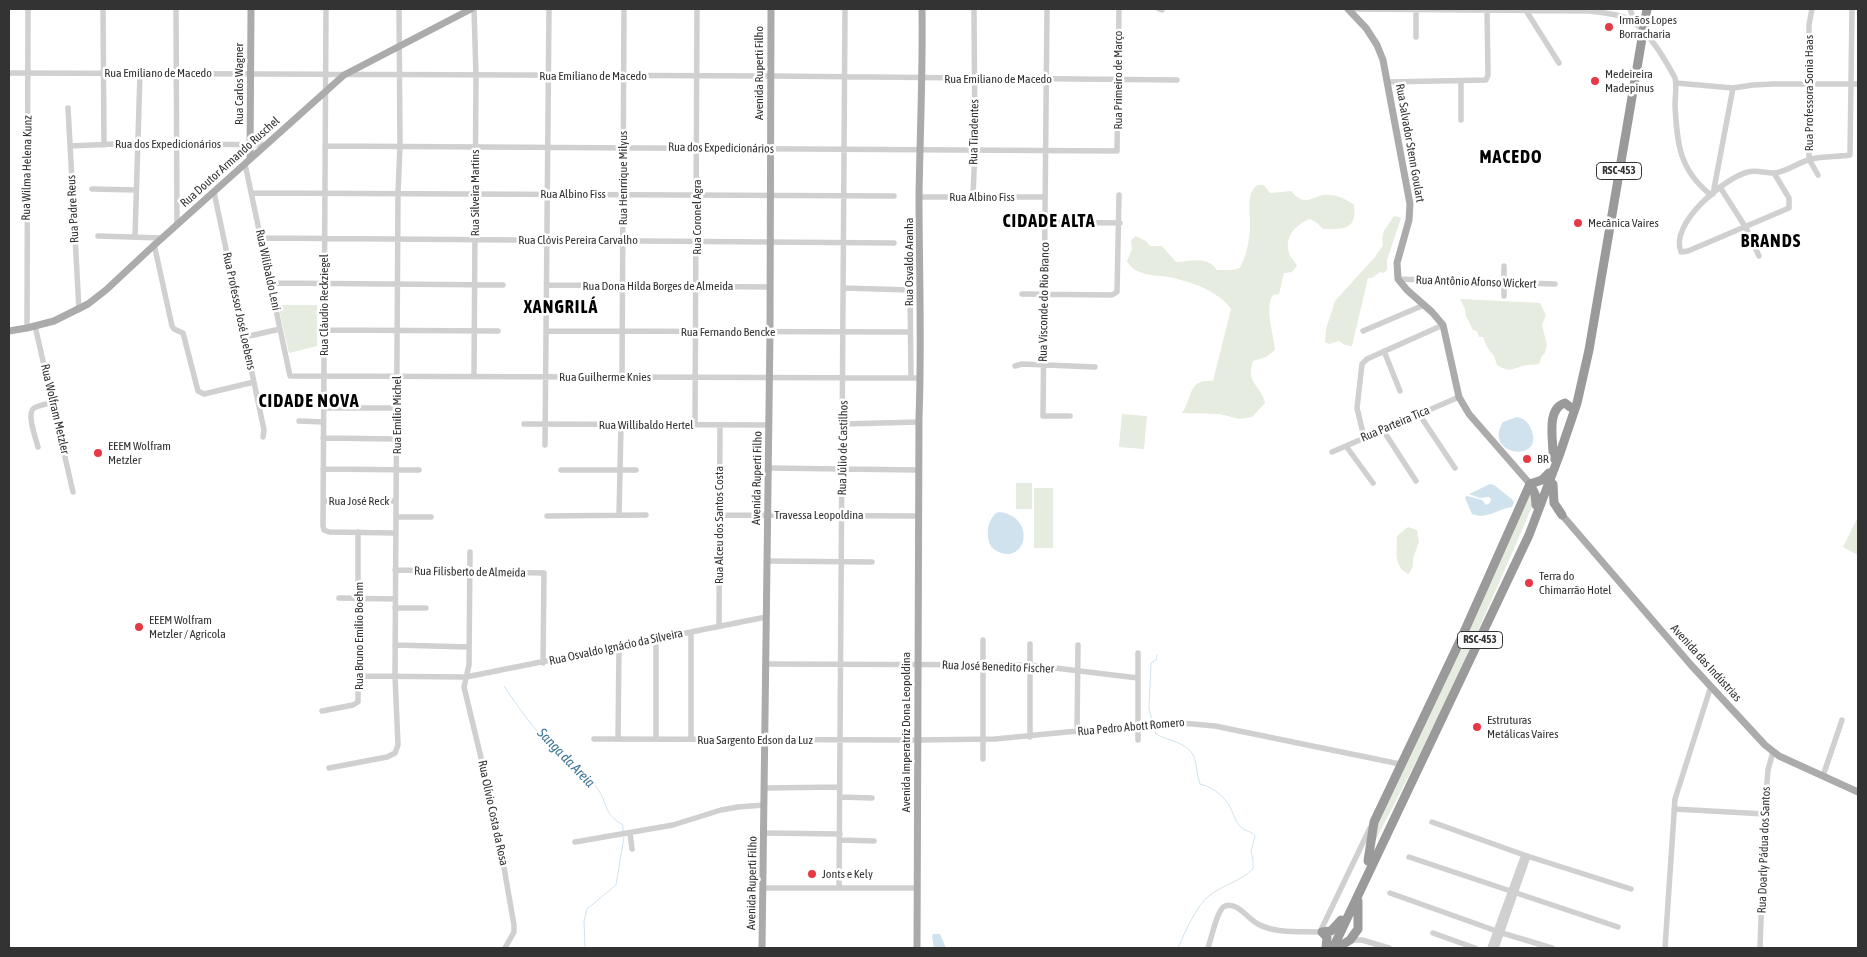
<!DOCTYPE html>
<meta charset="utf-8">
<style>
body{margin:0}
#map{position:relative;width:1867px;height:957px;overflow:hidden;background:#fff;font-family:"Asap Condensed",sans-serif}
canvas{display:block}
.frame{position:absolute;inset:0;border:10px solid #333;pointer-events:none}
</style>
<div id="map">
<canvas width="1867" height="957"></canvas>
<div class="frame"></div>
</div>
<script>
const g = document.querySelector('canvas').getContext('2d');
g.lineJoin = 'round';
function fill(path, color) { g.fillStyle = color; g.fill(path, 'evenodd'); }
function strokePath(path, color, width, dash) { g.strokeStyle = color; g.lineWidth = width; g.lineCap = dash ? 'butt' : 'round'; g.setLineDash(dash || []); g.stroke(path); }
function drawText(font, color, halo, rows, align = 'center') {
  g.font = font + ' "Asap Condensed",sans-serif'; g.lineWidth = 5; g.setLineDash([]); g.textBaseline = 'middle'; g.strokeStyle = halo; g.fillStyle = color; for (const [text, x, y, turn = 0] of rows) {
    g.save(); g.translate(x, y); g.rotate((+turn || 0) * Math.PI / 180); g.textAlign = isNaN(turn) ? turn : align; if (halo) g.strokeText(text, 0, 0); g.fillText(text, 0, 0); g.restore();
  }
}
fill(new Path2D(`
 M1258,185H1264L1270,193L1291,191C1301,203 1307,201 1319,196C1330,192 1346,198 1354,205C1357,231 1343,229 1323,229L1317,223L1310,219C1296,224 1284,237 1289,253C1290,257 1295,261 1297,266L1292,272L1284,273L1279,294L1273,295C1264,307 1274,335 1275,350L1266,357L1253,361C1245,384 1261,384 1265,403L1252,417L1239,419L1220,414L1182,413C1193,398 1187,379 1213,381L1231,309C1219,291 1189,281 1169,277C1154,275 1135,276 1127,261L1132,249L1131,240L1136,236L1146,241L1150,246H1162L1176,262C1191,262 1206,255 1217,270H1232L1240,268C1246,256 1250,240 1250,226C1251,214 1245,192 1258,185Z
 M1394,216L1401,218L1387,260V270L1384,273L1380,272L1372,278H1368L1352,346L1345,345L1339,341L1329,344L1325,342L1326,329L1335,301L1375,257L1383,245L1382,238L1384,231Z
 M1460,299L1540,303L1546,315L1542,325L1547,345L1545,353L1542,356L1539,364C1534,365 1528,364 1523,366C1509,370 1510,372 1497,365L1494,356L1487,347L1483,337H1479L1477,331L1473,330L1466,316L1465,309Z
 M278,305H317V346L289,353Z
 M1122,414L1147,416L1144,449L1119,447Z
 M1016,483H1032V509H1016Z
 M1034,488H1053V548H1034Z
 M1530,494L1534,502C1485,617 1434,731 1375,841V827Z
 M1857,519L1858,520V555L1843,547Z
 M1408,527L1417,530L1419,542L1413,558V566L1409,574C1393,568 1397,550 1397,536Z`), '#e6ecdf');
fill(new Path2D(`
 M1517,417C1525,419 1528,422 1531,429C1546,464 1482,456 1503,422Z
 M1490,484L1494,485L1513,500L1514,503L1512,507C1497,509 1487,520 1472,514L1465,498L1467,496L1482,500L1486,505L1490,503L1491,499L1489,497L1480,498L1469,494Z
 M1000,512C1037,518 1026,564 999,552C992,549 989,545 988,537C987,528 989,520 996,513Z
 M933,934H940L946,948H934L932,937Z`), '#cfe2ee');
strokePath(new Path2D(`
 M504,686C518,707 534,729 551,747C555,751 560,752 565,755C573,761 591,780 597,788C609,804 602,813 623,825V831
 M1152,720L1149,708L1151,663L1156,660L1157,655
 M1153,727L1156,734C1170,742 1190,742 1195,760C1197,768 1197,776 1200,784C1211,787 1219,792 1226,801C1233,808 1233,821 1242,828C1247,832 1251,831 1255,836L1251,851L1253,859V869C1241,881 1223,885 1210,895C1196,906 1185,932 1178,948
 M585,948L584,921L587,909L616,885L624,837`), '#cfe2ee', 1);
strokePath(new Path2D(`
 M103,9L104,145
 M176,9L177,225
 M326,9L323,526L324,530L329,532L396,533
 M474,9L476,75L474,377
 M1047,9L1043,416H1070
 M1159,9L1162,10
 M1349,9L1590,11C1604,13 1624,14 1635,23C1650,35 1666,61 1675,78C1677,86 1675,96 1675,105C1677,143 1679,170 1711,195
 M1416,9V37
 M1525,9L1559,63
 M1630,9L1635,23
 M1812,9L1809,25V159L1818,175
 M9,73L770,76L1177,80
 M1388,82L1486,80L1488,75L1487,9
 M1461,82V120
 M1676,83L1733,88L1753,85L1773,84H1858
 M68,108L79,310
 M70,146L137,143L266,145
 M325,146L1117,151L1119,9
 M245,164L290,376L920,378
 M1774,173L1789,198V208L1688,251L1681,252C1669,224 1724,178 1748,172C1757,169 1766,174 1775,173C1788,171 1799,162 1811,159C1824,156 1837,157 1850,155L1852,9
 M1720,187L1746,228L1759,256
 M92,189L136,190
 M214,192L264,430L263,437
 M251,193L894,196
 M1713,194L1733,88
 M973,196L975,149L974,9
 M919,197H1045
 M1045,222L1120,223
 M98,236L162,238
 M135,237L140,73
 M261,238L894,243
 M154,244L172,326L174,329L183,333L198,391L204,394L254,382
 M1398,279L1555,284
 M270,283L503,285
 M547,285L769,287
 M844,288L910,290L911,378
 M1022,294L1112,295L1117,292L1119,195
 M1504,296V266
 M35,326L73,492
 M27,328L28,9
 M323,330L498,331
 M547,331L910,332
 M1363,331L1424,305
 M245,337L280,329
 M1384,351L1400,391
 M1015,366L1022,364L1095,367
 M622,377L624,9
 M323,408H397
 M1419,414L1455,468
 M299,421L323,422
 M524,424L769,425
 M844,424L919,422
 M695,425L697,9
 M1383,430L1416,481
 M1364,437L1357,408L1362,364L1367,359L1443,325
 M323,438L397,439
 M545,445L549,9
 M1346,446L1373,483
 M38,447C36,439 26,413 34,408C39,405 48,404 53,402
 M1332,452L1459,397
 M768,468L918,470
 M323,469L419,470
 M561,470H636
 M323,501H396
 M619,515L621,425
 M719,515L918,516
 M547,516L646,515
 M396,517H431
 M470,552L469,665L464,687L495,816L514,925V932L505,948
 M767,561L872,562
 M395,570L544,573L543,663
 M339,598L395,599
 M395,608H426
 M719,626L720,425
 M691,632V739
 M1030,644V737
 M395,645L469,647
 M1138,653V740
 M766,664L1030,665L1138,678
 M358,676L466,677L766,617
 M322,711L353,705L358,702V532
 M1077,732L1078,645
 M594,739L917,740L995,739L1170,722L1215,726L1400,764
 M618,739L619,647
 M656,739V639
 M983,759V640
 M329,768L387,757L395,753L398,745L395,676L398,193L400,146L399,9
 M1823,776L1842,720
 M764,788L840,787
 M840,797L872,798
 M1674,809L1765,814
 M1432,822L1524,855L1631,889
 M630,833L632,849
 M764,833L840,834
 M840,840L874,841
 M575,842L673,825L721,810L738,807L764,805
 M1409,857L1618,927
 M763,888H917
 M839,888L845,9
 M1390,893L1502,933L1552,948
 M1320,932L1370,828
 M1433,933L1475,948
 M1350,940H1362L1389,948
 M1208,948C1211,940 1217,909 1225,906C1237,901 1248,919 1258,924C1276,934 1302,931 1322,932
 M1490,948L1524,855
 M1496,948L1528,856
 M1665,948L1675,799L1711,686
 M1760,948L1765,807L1768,770L1773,752`), '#d0d0d0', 5.5);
strokePath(new Path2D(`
 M1348,9L1366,28L1377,45L1383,60L1410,204L1409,220L1397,263L1398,279L1407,290L1432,312L1443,325L1459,397L1469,414L1530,484
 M250,159L251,9
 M9,331L27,328L54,321L88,304L106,290L151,248L344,75L471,9
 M1562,515L1691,665L1765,745L1779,756L1858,792
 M762,948L770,332L771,9
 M917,948L919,417C922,343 919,269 919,196C920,133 923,71 922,9`), '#ababab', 7);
strokePath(new Path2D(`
 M1553,458C1554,442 1545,409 1565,403L1570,407
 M1530,484L1542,480L1549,473
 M1530,484L1535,494L1536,505
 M1553,484L1554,503L1562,515
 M1368,861L1374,822L1460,641L1530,484
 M1322,932L1331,931L1341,920
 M1322,932L1327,937L1326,948
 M1333,948L1529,535L1559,456L1577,403L1589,350L1647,9
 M1337,948L1350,940L1358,929V901`), '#9a9a9a', 9);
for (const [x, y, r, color] of [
 [1609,27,5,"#e63946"],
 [1595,81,5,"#e63946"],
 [1578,223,5,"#e63946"],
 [98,453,5,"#e63946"],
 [1527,459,5,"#e63946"],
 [1529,583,5,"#e63946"],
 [139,627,5,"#e63946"],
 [1477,727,5,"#e63946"],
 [812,874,5,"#e63946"]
]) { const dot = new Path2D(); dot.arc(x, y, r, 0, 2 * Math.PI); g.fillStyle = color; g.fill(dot); strokePath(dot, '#fff', 2); }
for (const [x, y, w] of [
 [1619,171,45],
 [1480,640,45]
]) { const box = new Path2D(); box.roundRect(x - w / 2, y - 8.5, w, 17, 4); g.fillStyle = '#fff'; g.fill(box); strokePath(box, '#333', 1); }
drawText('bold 11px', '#333', null, [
 ["RSC-453",1619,171],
 ["RSC-453",1480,640]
]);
drawText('12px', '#333', '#fff', [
 ["Irmãos Lopes",1619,20],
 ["Borracharia",1619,34],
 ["Medeireira",1605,74],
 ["Madepinus",1605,88],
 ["Mecânica Vaires",1588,223],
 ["EEEM Wolfram",108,446],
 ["Metzler",108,460],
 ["BR",1537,459],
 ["Terra do",1539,576],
 ["Chimarrão Hotel",1539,590],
 ["EEEM Wolfram",149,620],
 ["Metzler / Agricola",149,634],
 ["Estruturas",1487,720],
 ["Metálicas Vaires",1487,734],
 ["Jonts e Kely",822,874]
], 'left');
drawText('12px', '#333', '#fff', [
 ["Rua Emiliano de Macedo",158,73],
 ["Avenida Ruperti Filho",759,73,-90],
 ["Rua Emiliano de Macedo",593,76],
 ["Rua Emiliano de Macedo",998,79],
 ["Rua Primeiro de Março",1118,80,-90],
 ["Rua Carlos Wagner",239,84,-90],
 ["Rua Professora Sonia Haas",1809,93,-90],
 ["Rua Tiradentes",974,132,-89],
 ["Rua Salvador Stenn Goulart",1410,143,80],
 ["Rua dos Expedicionários",168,144],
 ["Rua dos Expedicionários",721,148,1],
 ["Rua Doutor Armando Ruschel",230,162,-42],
 ["Rua Wilma Helena Kunz",27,168,-89],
 ["Rua Henrrique Milyus",623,178,-90],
 ["Rua Silveira Martins",475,193,-90],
 ["Rua Albino Fiss",573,194],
 ["Rua Albino Fiss",982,197],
 ["Rua Padre Reus",73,209,-93],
 ["Rua Coronel Agra",697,217,-90],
 ["Rua Clóvis Pereira Carvalho",578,240],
 ["Rua Osvaldo Aranha",909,262,-90],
 ["Rua Wilibaldo Leni",268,270,78],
 ["Rua Antônio Afonso Wickert",1476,282,2],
 ["Rua Dona Hilda Borges de Almeida",658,286],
 ["Rua Visconde do Rio Branco",1044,302,-89],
 ["Rua Cláudio Reckziegel",324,305,-90],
 ["Rua Professor José Loebens",239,311,78],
 ["Rua Fernando Bencke",728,332],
 ["Rua Guilherme Knies",605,377],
 ["Rua Wolfram Metzler",55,409,77],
 ["Rua Emílio Michel",397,415,-90],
 ["Rua Parteira Tica",1395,424,-23],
 ["Rua Willibaldo Hertel",646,425],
 ["Rua Júlio de Castilhos",843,448,-89],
 ["Avenida Ruperti Filho",757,478,-89],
 ["Rua José Reck",359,501],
 ["Travessa Leopoldina",819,515],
 ["Rua Alceu dos Santos Costa",719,525,-90],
 ["Rua Filisberto de Almeida",470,572,1],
 ["Rua Bruno Emílio Boehm",359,636,-90],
 ["Rua Osvaldo Ignácio da Silveira",616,647,-12],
 ["Avenida das Indústrias",1706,663,48],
 ["Rua José Benedito Fischer",998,667,2],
 ["Rua Pedro Abott Romero",1131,727,-5],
 ["Avenida Imperatriz Dona Leopoldina",906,732,-90],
 ["Rua Sargento Edson da Luz",755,740],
 ["Rua Olívio Costa da Rosa",493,813,78],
 ["Rua Doarly Pádua dos Santos",1764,850,-88],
 ["Avenida Ruperti Filho",752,883,-89]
]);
drawText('italic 14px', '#3f7597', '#fff', [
 ["Sanga da Areia",566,758,46]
]);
g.letterSpacing = '1px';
drawText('bold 18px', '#000', '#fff', [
 ["MACEDO",1511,157],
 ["CIDADE ALTA",1049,221],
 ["BRANDS",1771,241],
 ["XANGRILÁ",561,307],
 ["CIDADE NOVA",309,401]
]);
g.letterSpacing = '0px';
</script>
